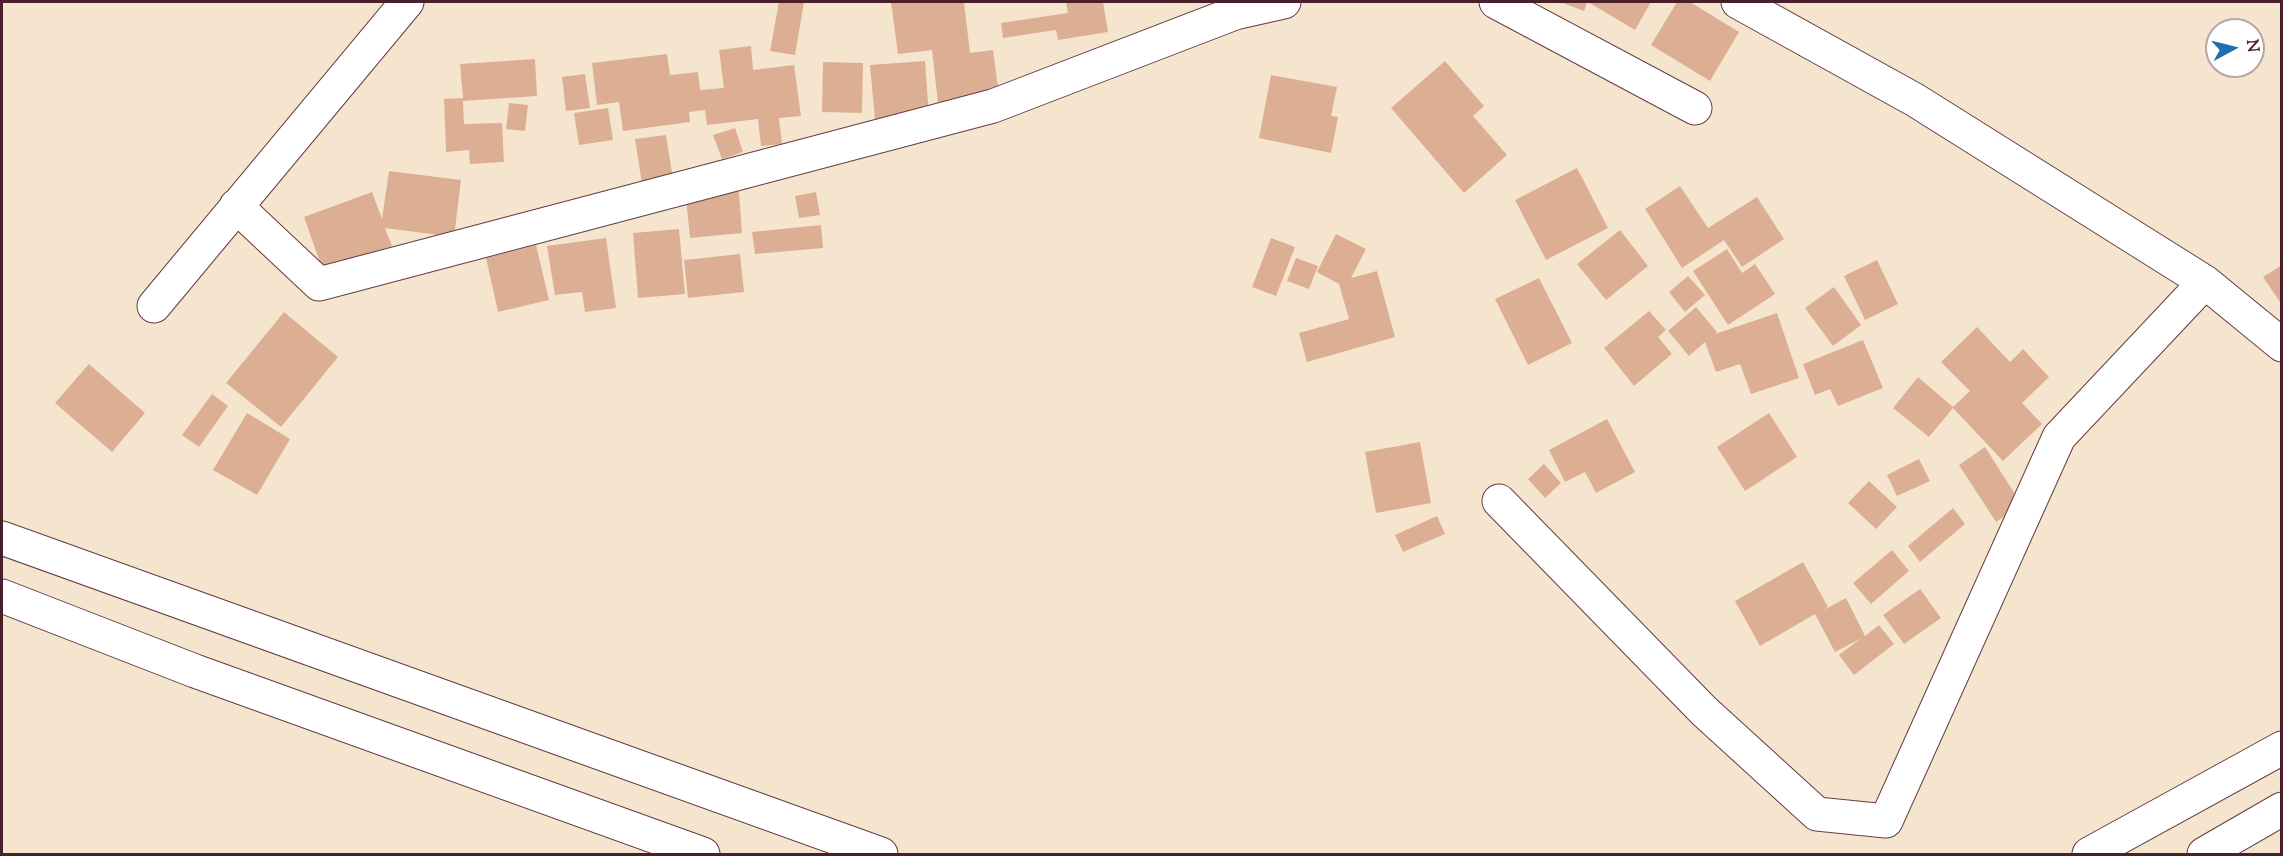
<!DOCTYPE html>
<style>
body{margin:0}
#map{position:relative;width:2283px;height:856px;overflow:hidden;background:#f6e5ce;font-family:"Sorts Mill Goudy",serif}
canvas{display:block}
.frame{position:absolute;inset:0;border:3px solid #4a1f2b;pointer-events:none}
.north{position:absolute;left:2205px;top:18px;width:60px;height:60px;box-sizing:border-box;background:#fff;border:2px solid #b7a5aa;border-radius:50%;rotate:83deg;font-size:16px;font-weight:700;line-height:24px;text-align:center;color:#4a1f2b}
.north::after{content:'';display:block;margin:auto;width:21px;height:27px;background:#1f6fb2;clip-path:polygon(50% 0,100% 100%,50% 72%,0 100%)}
</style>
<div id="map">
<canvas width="2283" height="856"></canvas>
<div class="frame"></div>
<div class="north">N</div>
</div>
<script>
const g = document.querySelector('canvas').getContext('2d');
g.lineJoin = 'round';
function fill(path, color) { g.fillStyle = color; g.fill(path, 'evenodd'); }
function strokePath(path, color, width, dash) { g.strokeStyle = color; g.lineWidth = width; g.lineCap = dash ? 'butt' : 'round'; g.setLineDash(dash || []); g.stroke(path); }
fill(new Path2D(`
 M779,2H804L795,55L770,51Z
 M891,2H912V3L964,2L970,53L993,50L999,95L938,103L932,50L898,54Z
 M1066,2H1103L1108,32L1058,40L1056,30L1003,38L1001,23L1068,13Z
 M1560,2H1587L1584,11Z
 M1588,2H1651L1635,30Z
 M1677,2H1690L1739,32L1710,81L1651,45Z
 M751,46L753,70L794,65L801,116L779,118L782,144L761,146L758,119L707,125L705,110L689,112L690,122L623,131L619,102L597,105L592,63L667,54L670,75L698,72L700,90L724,88L719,50Z
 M535,59L537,96L463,101L464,124L502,123L504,162L470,164L469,150L446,152L444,99L463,98L460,64Z
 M925,61L929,116L875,120L870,65Z
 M1445,61L1484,106L1473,116L1507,155L1464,193L1391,108Z
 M823,62L863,63L862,113L822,112Z
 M585,74L590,108L566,111L562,77Z
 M1271,75L1337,87L1331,116L1338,117L1331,153L1259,138Z
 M509,103L528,105L525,131L506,129Z
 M608,108L613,140L579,145L574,113Z
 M735,128L743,152L722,159L713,135Z
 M666,135L673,179L642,184L635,139Z
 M1577,168L1608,228L1546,260L1515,200Z
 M389,171L461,180L454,237L385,228L392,246L323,271L304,217L372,192L382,219Z
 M738,182L742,233L690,238L685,187Z
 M1680,186L1708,228L1757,197L1784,239L1742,267L1724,240L1682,268L1645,209Z
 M816,192L820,215L799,218L795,196Z
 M821,225L823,248L755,254L752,232Z
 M679,229L685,294L638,298L633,233Z
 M1620,230L1648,266L1606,300L1577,264Z
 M1336,234L1366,249L1351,278L1377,271L1395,337L1307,362L1299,333L1349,319L1339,284L1317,272Z
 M606,238L616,308L585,312L582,292L555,295L547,246Z
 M1271,238L1295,247L1276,296L1252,287Z
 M536,245L549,300L498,312L486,258Z
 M1727,249L1742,273L1755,264L1775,294L1728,325L1693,271Z
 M740,254L744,292L688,298L684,260Z
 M1296,258L1318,266L1309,289L1287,281Z
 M1877,260L1898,304L1865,320L1844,276Z
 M2282,265V305L2263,277Z
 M1688,276L1705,295L1685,312L1669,292Z
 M1539,278L1572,343L1528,365L1495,299Z
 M1834,287L1861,325L1833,346L1805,308Z
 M1696,307L1717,332L1715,334L1777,313L1799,378L1751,394L1740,364L1716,372L1705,342L1689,356L1668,331Z
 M1649,311L1666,330L1658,337L1672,354L1634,386L1604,348Z
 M284,312L338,357L281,427L226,383Z
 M1977,327L2010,362L2023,349L2049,377L2022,403L2042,424L2003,461L1953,408L1929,437L1893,408L1918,377L1953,407L1970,391L1941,362Z
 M1863,340L1883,388L1838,406L1830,389L1815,395L1803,364Z
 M89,364L145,413L112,452L55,403Z
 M212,394L228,406L199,447L182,435Z
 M247,413L290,439L257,495L213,470Z
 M1769,413L1797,457L1745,491L1717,447Z
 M1607,419L1635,472L1596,493L1585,472L1565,482L1549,450Z
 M1420,442L1431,503L1376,513L1365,452Z
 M1985,447L2022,505L1996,522L1959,465Z
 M1919,459L1930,481L1897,496L1887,475Z
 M1544,464L1561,483L1545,498L1528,479Z
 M1869,481L1897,507L1876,529L1848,503Z
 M1953,508L1965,524L1920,562L1908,546Z
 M1437,516L1445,534L1403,552L1395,535Z
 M1892,550L1909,571L1871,604L1853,583Z
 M1803,562L1828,607L1822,611L1846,598L1865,636L1879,625L1894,644L1854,675L1839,655L1860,639L1835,652L1815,614L1760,646L1735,601Z
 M1920,589L1941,618L1904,644L1883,615Z`), '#dcaf94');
const minor = new Path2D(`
 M1496,2L1695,108
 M1738,2L1915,100L2205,282L2282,345
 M236,206L319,284L993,106L1235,13L1284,2
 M154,306L407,2
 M1499,501L1704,711L1817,814L1886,821L2059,437L2205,282`);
const highway = new Path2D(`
 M2,538L881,854
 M2,596L195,671L703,854
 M2089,854L2282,748
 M2204,854L2282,809`);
strokePath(minor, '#643d43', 35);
strokePath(highway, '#643d43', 35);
strokePath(minor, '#fff', 33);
strokePath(highway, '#fff', 33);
</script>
